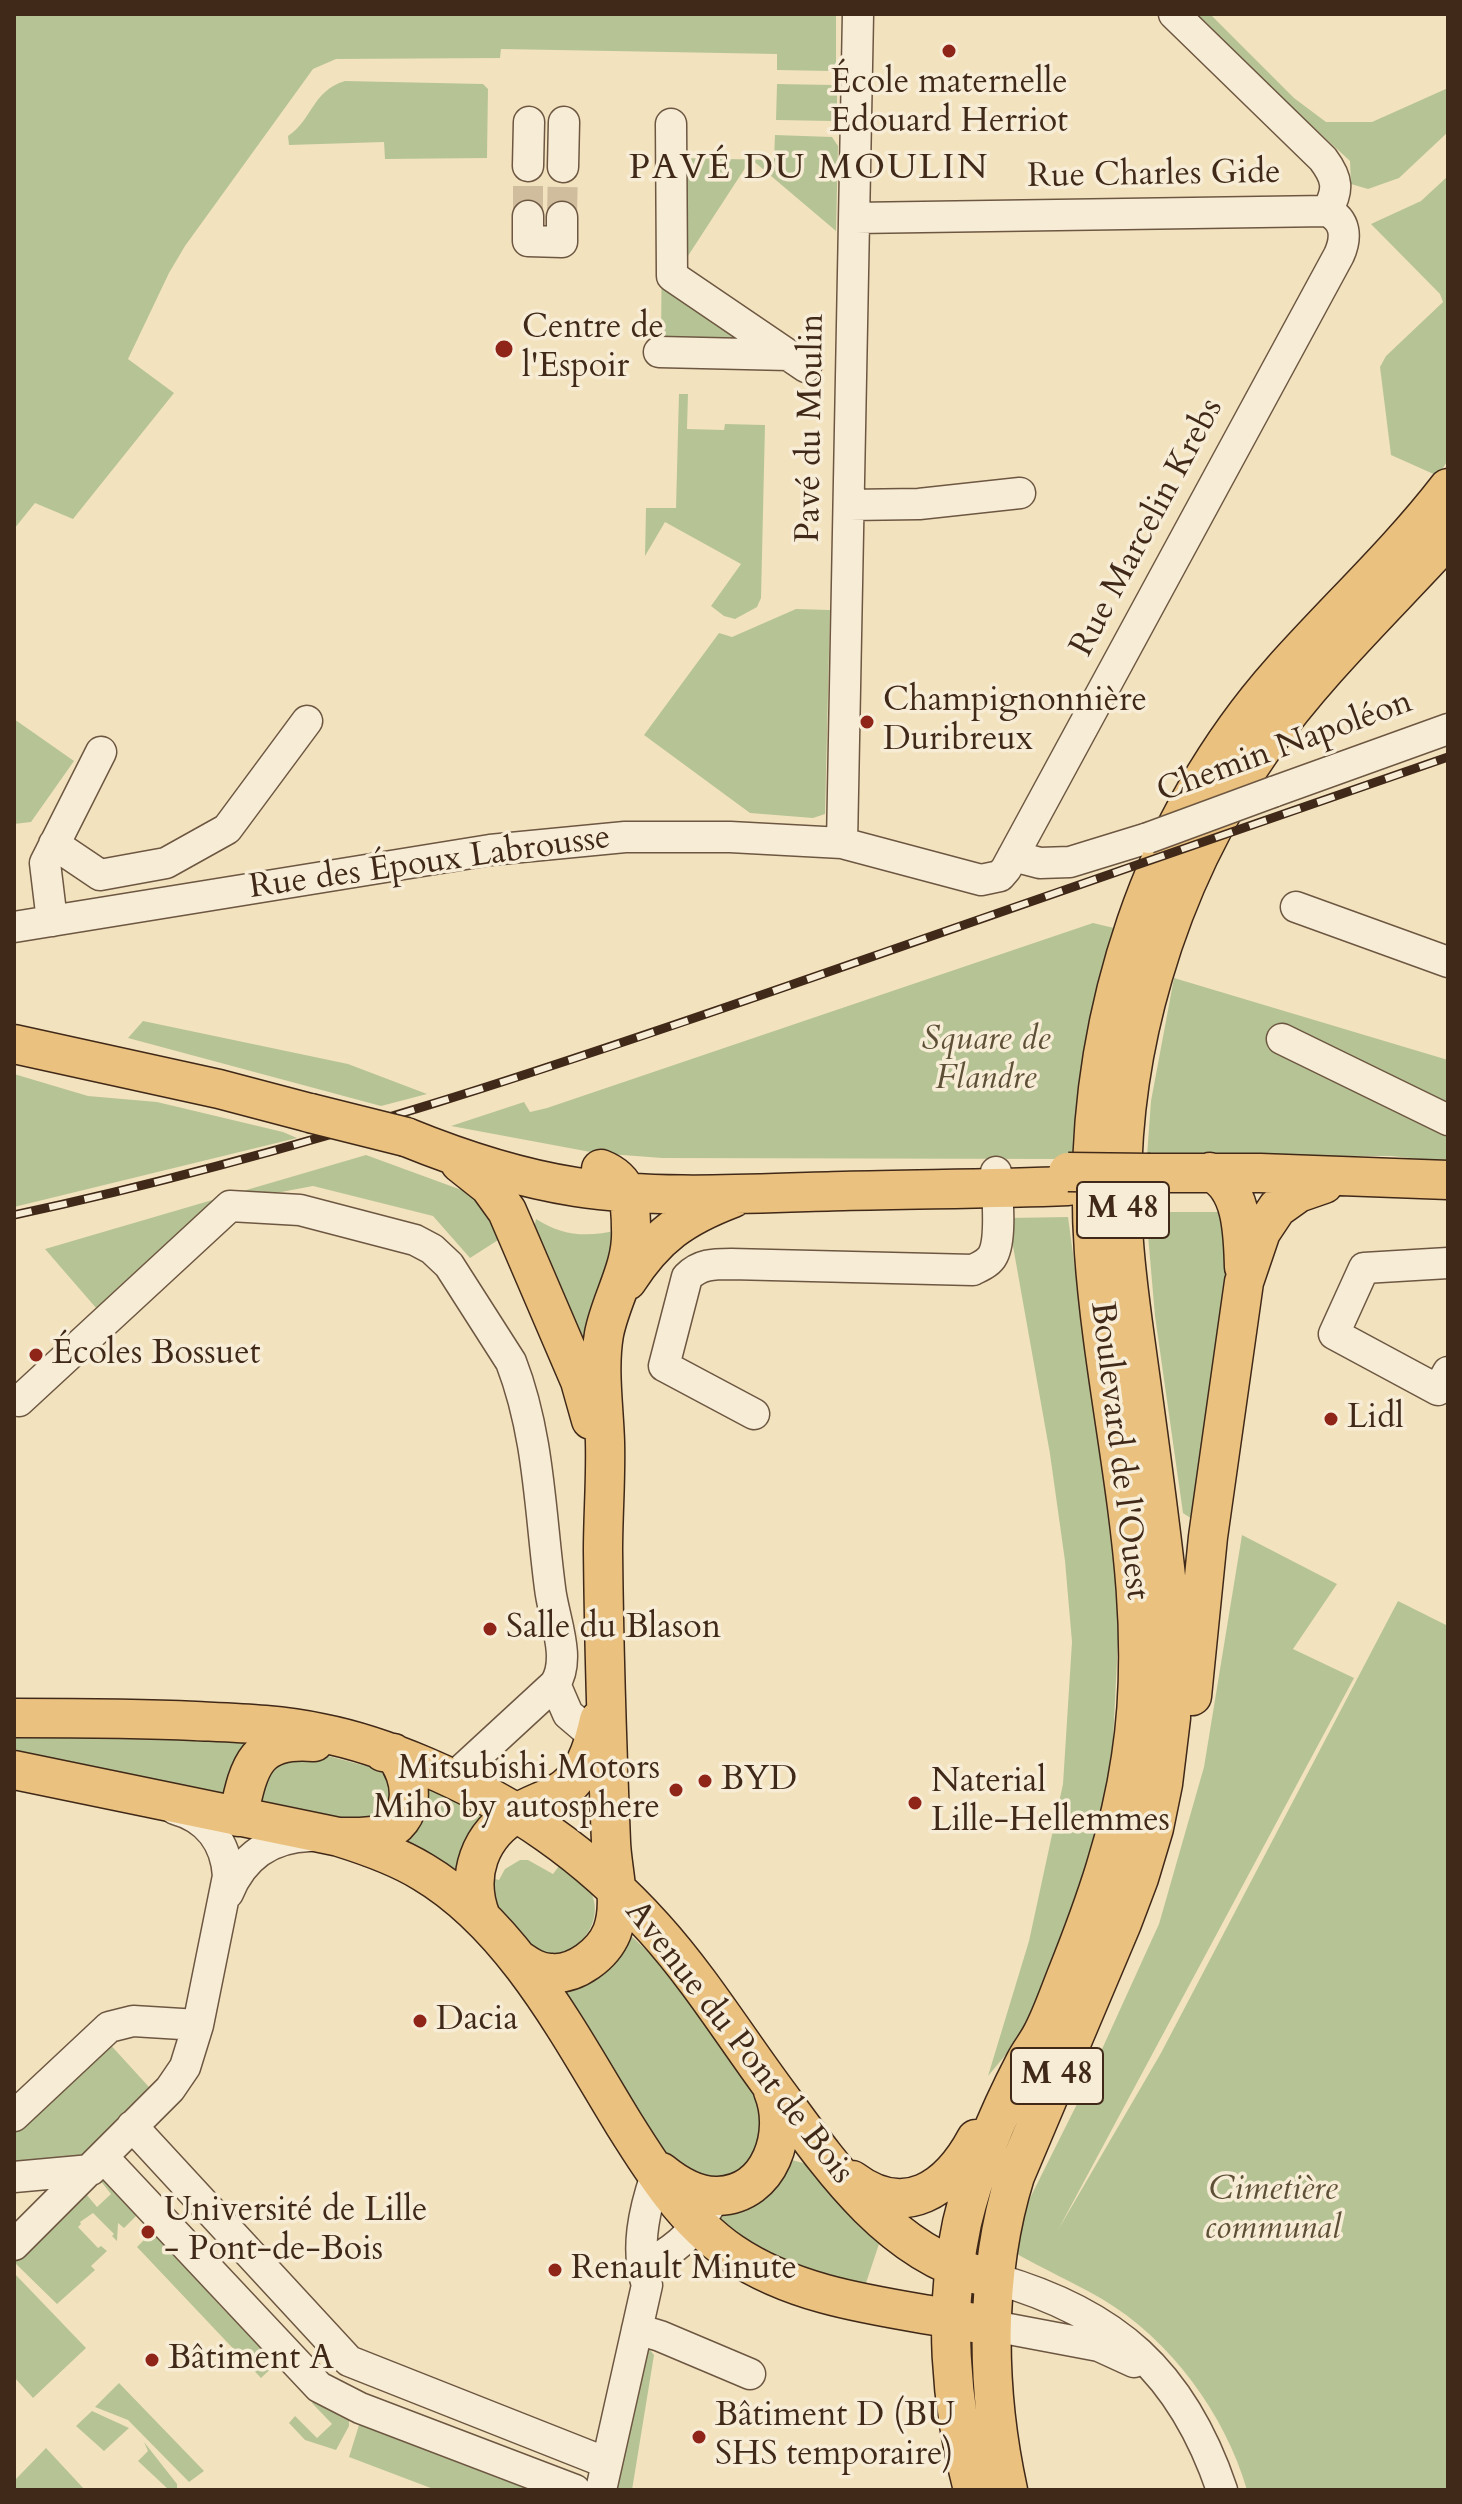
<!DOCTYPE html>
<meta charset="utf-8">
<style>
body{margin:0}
#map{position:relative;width:1462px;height:2504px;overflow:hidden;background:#f3e2be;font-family:Cardo,serif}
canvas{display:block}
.frame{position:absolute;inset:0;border:16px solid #402918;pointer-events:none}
</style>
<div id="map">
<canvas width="1462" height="2504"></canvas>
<div class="frame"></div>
</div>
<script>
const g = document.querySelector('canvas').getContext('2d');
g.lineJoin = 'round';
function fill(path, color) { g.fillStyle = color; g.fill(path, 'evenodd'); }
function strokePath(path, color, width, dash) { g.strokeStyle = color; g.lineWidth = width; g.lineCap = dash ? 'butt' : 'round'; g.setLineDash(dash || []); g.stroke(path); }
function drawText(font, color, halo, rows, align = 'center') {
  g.font = font + ' Cardo,serif'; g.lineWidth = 7; g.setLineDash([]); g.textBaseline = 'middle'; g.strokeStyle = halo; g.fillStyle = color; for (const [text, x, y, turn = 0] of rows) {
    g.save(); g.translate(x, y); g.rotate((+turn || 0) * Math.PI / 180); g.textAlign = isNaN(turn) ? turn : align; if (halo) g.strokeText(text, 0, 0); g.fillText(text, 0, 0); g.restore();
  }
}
fill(new Path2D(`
 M14,14H836V67L830,71L777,70V54L501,49L500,58L336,59L313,69L185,246L169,273L128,359L174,393L73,519L35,503L14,529Z
 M1190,14H1210L1294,98L1326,122H1372L1448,88V132L1399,178L1368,189L1351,184L1350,161Z
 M345,81L483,84L488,89L487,158L385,159L384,142L289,145L288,136C313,119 312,91 345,81Z
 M777,84L834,85L837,89V116L832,121L776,120Z
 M775,135L832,137L838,146L836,231L751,159L684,262L680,158L774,160Z
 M1448,176V460L1438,476L1391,455L1380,367L1386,356L1443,302L1440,294L1371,224L1421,201Z
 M662,217L667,277L747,334V348L661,346Z
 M679,394H688L687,429L724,430L725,424L765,425L761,598L757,607L735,619L724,616L711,606L741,564L665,522L645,556L646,508H676Z
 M796,609L830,610L825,814L813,818L750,813L644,735L719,633L732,637Z
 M14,719L74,761L31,822L14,824Z
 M1093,923L1114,928L1084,1051L1075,1156L1060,1159L662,1158L596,1153L451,1126L524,1102L530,1112L547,1108Z
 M1174,978L1448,1060V1162L1391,1156H1147L1151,1101Z
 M143,1021L348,1064L427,1094L381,1106L128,1038Z
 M14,1074L88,1096L157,1102L283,1132L297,1138L14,1207Z
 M366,1155L478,1196L506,1235L470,1258L433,1216L313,1186L228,1202L103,1316L45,1249Z
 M1146,1212H1230L1232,1270L1198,1523L1183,1513L1155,1316Z
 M1068,1217L1111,1533L1119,1619L1113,1742L1100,1824L1033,2022L988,2076L1029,1941L1063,1784L1072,1642L1065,1561L1050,1454L1008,1218Z
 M536,1219C564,1237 588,1237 619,1230L592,1377L533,1233Z
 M1242,1535L1337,1584L1293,1649L1354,1678L1058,2230L1161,2053L1398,1601L1448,1626V2490H1247C1225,2414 1170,2339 1102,2299C1073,2282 1043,2269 1015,2253L1021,2216L1077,2104L1159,1924L1204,1767Z
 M14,1730L274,1735L228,1805L14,1760Z
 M299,1748L388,1772L401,1790L369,1827L267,1808L262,1799L257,1773Z
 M423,1784L500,1815L469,1865L451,1869L392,1845Z
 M520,1860H528L553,1874L559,1866C567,1871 579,1877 585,1884C615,1917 571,1972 531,1950C523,1946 517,1935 511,1927C492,1905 491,1908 491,1878L499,1880L505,1869Z
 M626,1931L663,1966L765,2092C763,2136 766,2153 727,2180L684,2175L656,2145L557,1989Z
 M107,2041L149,2087L82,2155L14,2164V2133Z
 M792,2160L814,2166L882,2235L864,2289L825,2284L712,2224L727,2202Z
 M99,2179L114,2183L124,2189L120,2198L137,2215L124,2228L118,2223L117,2241L112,2236L114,2234L93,2213L80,2222L81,2224L78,2227L98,2248L101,2246L107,2251L91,2266L95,2270L57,2304L14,2262V2252L86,2194L97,2207L111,2194Z
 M153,2231L221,2291L213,2298L227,2313L235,2306L284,2356L261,2378L137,2247Z
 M14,2273L86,2348L33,2398L14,2377Z
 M646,2350H650L654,2355L632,2490H614Z
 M119,2383L204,2471L189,2482L128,2420L95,2407Z
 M314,2401L338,2413L349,2414V2426L336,2450L305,2440L289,2423L295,2416L317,2438L332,2424L312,2403Z
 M92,2411L129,2428L104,2451L76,2426Z
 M360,2422L547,2490H436L349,2457Z
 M144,2442L177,2484V2490H169L138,2461L148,2451Z
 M46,2448L85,2490H14V2481Z`), '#b6c495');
strokePath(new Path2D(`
 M528,216V166
 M562,217L563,167`), '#cfbd9d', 30, [30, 15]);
const minor = new Path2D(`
 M1174,14L1323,159C1338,179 1339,190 1327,211
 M671,124L672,276L806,367
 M528,166L529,122
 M563,167L564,122
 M528,216V241L562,242V217
 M659,352L789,355
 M849,505L919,504L1020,493
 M1273,792L1448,729
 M842,843L858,14
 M54,844L100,875L166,863L227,829L307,721
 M1013,856L1040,863L1070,862L1148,838
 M1296,907L1448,962
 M52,921L45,863L101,752
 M14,927L490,850L625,837H730L842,843L981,880L1000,876L1006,869L1339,255C1347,237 1346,220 1327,211L855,218
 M1282,1039L1448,1120
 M1448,1263L1364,1268L1334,1334L1438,1390L1448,1372
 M19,1401L230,1206L300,1210L415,1240L432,1249L449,1265L511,1362C539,1434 540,1512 550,1588C553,1617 572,1658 555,1684L568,1714L595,1737
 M754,1414L664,1366L687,1277C700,1264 713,1264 731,1264L973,1270C981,1266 989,1263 993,1255C1002,1238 997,1192 996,1172
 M453,1778L555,1684
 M228,1893C243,1856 271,1837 310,1836
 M14,2116L109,2027L133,2021L198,2025
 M132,2126L349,2361L607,2463
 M103,2157L319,2387L360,2408L575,2490
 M14,2177L91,2170
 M14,2245L170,2089L185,2067L198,2025L228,1876C226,1843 208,1818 175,1809
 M641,2268C673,2251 690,2238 709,2207
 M996,2279C1115,2313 1182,2372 1222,2490
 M993,2326L1099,2346L1134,2362
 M637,2329L660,2336L750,2374
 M601,2490L647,2285C635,2250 644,2210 656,2175`);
const major = new Path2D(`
 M14,1044L219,1089L310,1113
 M406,1137C460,1159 518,1178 576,1187C663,1200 755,1193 843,1191C918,1189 993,1189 1068,1186
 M460,1163L489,1186L507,1211L580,1381L591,1420
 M1210,1172C1243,1186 1243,1236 1244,1267
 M1150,1173H1260L1448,1180
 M627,1281C656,1236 683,1217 733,1198
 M1192,1696L1208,1537L1244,1282L1261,1232L1277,1208L1298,1193L1324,1184
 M14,1718C74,1718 135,1718 195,1721C237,1723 279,1724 321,1733C357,1740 391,1752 424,1766C516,1805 587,1854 654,1928C701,1980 738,2041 780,2097C831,2167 889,2251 978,2275
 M14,1770L339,1837C368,1846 397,1856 423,1872C514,1926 570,2036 624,2124C654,2172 685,2221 732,2253C803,2301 892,2307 974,2323
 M238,1817C249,1767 254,1737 314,1742
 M342,1837C355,1837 368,1838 380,1834C417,1821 415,1778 393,1753L383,1752
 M481,1917C465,1876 479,1834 519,1812C537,1801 557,1798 572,1782C588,1765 594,1742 599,1720
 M518,1959C528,1966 538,1973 551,1973C576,1975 603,1954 612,1932C623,1902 612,1871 611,1842C607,1745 604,1648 603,1551C603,1515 606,1479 605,1442C604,1407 598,1369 604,1334C611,1298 633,1267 631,1229C631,1202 629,1180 601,1169
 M661,2172C677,2185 696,2197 718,2196C771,2194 790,2132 773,2091
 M852,2180C905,2220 949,2189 976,2139
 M973,2490C950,2404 943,2310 962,2223C975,2168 999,2112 1025,2062C1030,2052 1037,2044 1042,2034C1052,2015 1059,1994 1067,1974C1095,1904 1120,1833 1131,1757C1157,1588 1106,1421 1094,1253C1086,1141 1100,1029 1136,923C1167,832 1217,744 1281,672C1336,610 1397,554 1448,488
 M1008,2490C986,2389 984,2275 1015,2176L1122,1923L1139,1878L1154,1828L1163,1784L1171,1718L1170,1625L1166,1576C1158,1504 1148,1432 1138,1360C1132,1316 1125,1271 1123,1227C1114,1059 1166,884 1263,747C1317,671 1385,607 1448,538`);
strokePath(minor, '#6d5742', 33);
strokePath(major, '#402918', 41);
strokePath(minor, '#f7ecd5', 30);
strokePath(major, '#eac17f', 38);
const rail = new Path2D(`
 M14,1215C304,1153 575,1060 854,963C1052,894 1250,826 1448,757`);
strokePath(rail, '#402918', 9);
strokePath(rail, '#f7ecd5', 6, [18]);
const minorBridge = new Path2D(`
 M1148,838L1273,792`);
const majorBridge = new Path2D(`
 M310,1113L406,1137
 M1068,1172L1150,1173`);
strokePath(minorBridge, '#6d5742', 33, []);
strokePath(majorBridge, '#402918', 41, []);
strokePath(minorBridge, '#f7ecd5', 30);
strokePath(majorBridge, '#eac17f', 38);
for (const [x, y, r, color] of [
 [949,51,8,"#8f2418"],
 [504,349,10,"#8f2418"],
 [867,722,8,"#8f2418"],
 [36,1355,8,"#8f2418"],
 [1331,1419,8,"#8f2418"],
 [490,1629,8,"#8f2418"],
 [705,1781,8,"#8f2418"],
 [676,1790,8,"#8f2418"],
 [915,1803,8,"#8f2418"],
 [420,2021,8,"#8f2418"],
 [148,2232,8,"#8f2418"],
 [555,2270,8,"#8f2418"],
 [152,2360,8,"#8f2418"],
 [699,2437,8,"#8f2418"]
]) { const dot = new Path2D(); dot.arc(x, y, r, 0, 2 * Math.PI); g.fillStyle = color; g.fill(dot); strokePath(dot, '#f7ecd5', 3); }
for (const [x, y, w] of [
 [1123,1210,92],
 [1057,2076,92]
]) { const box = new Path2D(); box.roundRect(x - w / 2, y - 28, w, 56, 6); g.fillStyle = '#f7ecd5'; g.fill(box); strokePath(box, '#402918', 2); }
drawText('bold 32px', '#402918', null, [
 ["M 48",1123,1210],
 ["M 48",1057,2076]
]);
drawText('34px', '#402918', '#f7ecd5', [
 ["École maternelle",949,84,"center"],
 ["Edouard Herriot",949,123,"center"],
 ["Centre de",522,329],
 ["l'Espoir",522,368],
 ["Champignonnière",883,702],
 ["Duribreux",883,741],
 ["Écoles Bossuet",52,1355],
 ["Lidl",1347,1419],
 ["Salle du Blason",506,1629],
 ["Mitsubishi Motors",660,1770,"right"],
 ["Miho by autosphere",660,1809,"right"],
 ["BYD",721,1781],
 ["Naterial",931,1783],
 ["Lille-Hellemmes",931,1822],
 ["Dacia",436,2021],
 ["Université de Lille",164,2212],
 ["- Pont-de-Bois",164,2251],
 ["Renault Minute",571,2270],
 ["Bâtiment A",168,2360],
 ["Bâtiment D (BU",715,2417],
 ["SHS temporaire)",715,2456]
], 'left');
drawText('34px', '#402918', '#f7ecd5', [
 ["Rue Charles Gide",1154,176,-1],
 ["Pavé du Moulin",812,428,-89],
 ["Rue Marcelin Krebs",1148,528,-62],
 ["Chemin Napoléon",1285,748,-20],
 ["Rue des Époux Labrousse",430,864,-8],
 ["Boulevard de l'Ouest",1118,1451,83],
 ["Avenue du Pont de Bois",738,2043,52]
]);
drawText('italic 34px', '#5e5037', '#f7ecd5', [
 ["Square de",986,1041],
 ["Flandre",986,1080],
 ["Cimetière",1273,2191],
 ["communal",1273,2230]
]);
g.letterSpacing = '2px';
drawText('36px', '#402918', '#f7ecd5', [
 ["PAVÉ DU MOULIN",809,170]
]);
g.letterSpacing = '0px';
</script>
